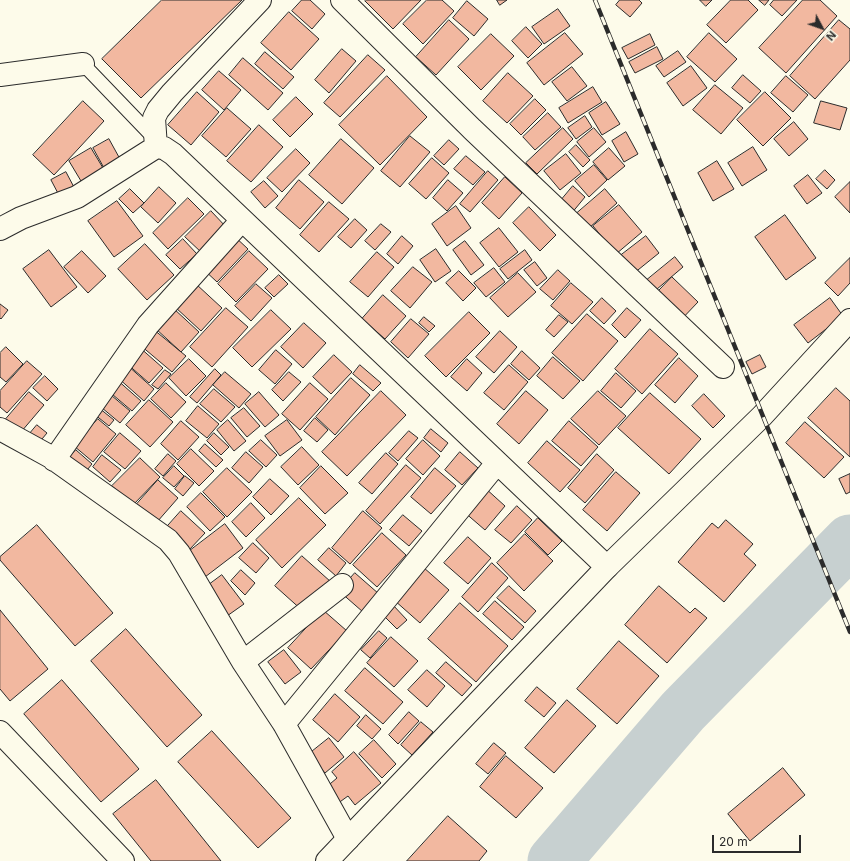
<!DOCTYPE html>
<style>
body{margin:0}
#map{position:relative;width:850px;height:861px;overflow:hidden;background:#fdfbea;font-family:Inter,sans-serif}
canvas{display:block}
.north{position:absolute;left:802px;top:8px;width:40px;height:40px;-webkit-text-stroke:3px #fdfbea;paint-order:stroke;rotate:131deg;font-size:11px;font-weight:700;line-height:16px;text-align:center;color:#2b2b2b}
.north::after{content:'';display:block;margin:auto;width:14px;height:18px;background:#2b2b2b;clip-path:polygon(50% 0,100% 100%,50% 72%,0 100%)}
.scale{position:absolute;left:712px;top:835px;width:89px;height:18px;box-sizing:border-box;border:2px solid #2b2b2b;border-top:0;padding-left:5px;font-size:12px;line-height:14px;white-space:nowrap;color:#2b2b2b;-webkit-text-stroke:3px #fdfbea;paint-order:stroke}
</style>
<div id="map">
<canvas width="850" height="861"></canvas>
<div class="north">N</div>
<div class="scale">20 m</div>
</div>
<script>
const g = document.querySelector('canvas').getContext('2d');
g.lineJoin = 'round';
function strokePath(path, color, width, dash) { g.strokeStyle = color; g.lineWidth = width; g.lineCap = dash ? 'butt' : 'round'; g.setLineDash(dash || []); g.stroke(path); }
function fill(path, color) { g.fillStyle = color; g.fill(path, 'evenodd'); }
strokePath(new Path2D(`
 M554,861L683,711L850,541`), '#c7d0d0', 53);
const building = new Path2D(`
 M162,0H242L141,98L102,59Z
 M302,0H310L325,14L312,29L292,11Z
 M366,0H421L393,29L365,1Z
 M427,0H442L454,11L423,44L403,24Z
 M497,0H507L500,5Z
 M620,0H639L642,3L630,17L616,5Z
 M700,0H712L706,6Z
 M731,0H748L758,10L726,43L707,25Z
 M759,0H769L765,5Z
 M774,0H797L782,16L770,5Z
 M803,0H820L837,16L786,73L759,48Z
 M467,1L488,19L474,36L453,18Z
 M558,9L570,26L544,44L532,27Z
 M289,12L319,39L291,70L261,43Z
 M449,20L469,39L436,75L416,57Z
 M839,20L850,29V60L815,99L790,76Z
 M526,27L542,44L528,58L512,41Z
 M565,33L583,54L544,85L527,63Z
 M709,33L737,59L715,82L687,57Z
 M491,34L514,56L481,90L458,67Z
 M650,34L655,45L628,59L622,48Z
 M657,47L663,59L635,73L629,62Z
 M342,49L356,61L329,93L315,80Z
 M678,51L686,62L664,77L656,66Z
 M265,52L294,77L283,89L255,64Z
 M368,55L385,70L340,117L324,103Z
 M243,58L283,93L268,110L229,75Z
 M691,66L707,88L683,106L667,83Z
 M572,67L587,86L567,101L552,82Z
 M219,71L241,90L224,110L202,90Z
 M508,73L533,96L507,123L483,101Z
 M743,75L761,91L750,103L732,88Z
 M387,76L427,117L380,165L339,125Z
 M786,76L808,95L793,112L771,93Z
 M715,85L743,108L721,134L693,110Z
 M593,87L602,102L568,123L559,108Z
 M197,92L219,112L191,145L168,125Z
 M765,92L791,118L763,146L737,120Z
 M296,97L313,114L290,137L273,120Z
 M535,99L546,110L521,135L510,124Z
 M83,101L104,121L54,175L33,155Z
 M821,101L847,108L840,130L814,123Z
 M606,102L620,124L602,135L589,113Z
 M227,108L251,129L226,157L202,136Z
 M548,113L561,127L535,150L523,137Z
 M585,116L592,127L576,139L568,128Z
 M794,122L808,139L789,156L774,139Z
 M259,125L283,147L251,182L227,161Z
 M563,128L573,139L537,174L526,163Z
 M594,128L606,142L589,157L577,142Z
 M626,132L638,154L624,162L612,141Z
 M410,136L430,152L400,187L381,171Z
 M109,139L120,159L104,168L93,148Z
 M341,139L374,168L342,204L309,175Z
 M449,140L459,149L444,165L434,156Z
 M576,145L590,160L583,167L569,152Z
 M753,147L767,170L742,186L728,163Z
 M91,148L106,173L84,186L69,161Z
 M609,148L625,166L608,180L593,162Z
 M296,149L310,163L282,192L267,178Z
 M566,154L581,173L560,190L544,171Z
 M466,156L485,172L473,185L454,169Z
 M432,158L449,173L426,199L409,184Z
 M717,161L734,189L713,201L698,173Z
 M594,165L607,180L589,197L575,181Z
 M825,170L835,180L827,189L816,179Z
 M488,171L498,180L470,212L460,204Z
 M66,172L76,191L61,199L51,180Z
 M808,175L822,193L807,204L794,186Z
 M505,177L522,193L499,219L482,203Z
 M299,180L324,202L300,229L276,208Z
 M448,180L463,193L447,211L433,198Z
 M264,181L278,196L265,208L251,192Z
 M850,182V213L835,197Z
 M573,186L585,197L571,214L558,204Z
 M159,187L176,203L158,223L141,207Z
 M130,189L144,203L133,213L119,199Z
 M605,189L617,203L589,228L576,214Z
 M188,198L204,214L168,249L153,233Z
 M117,201L143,236L114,257L88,221Z
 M329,202L349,219L319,252L300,235Z
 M619,205L642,232L616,254L593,226Z
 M456,206L471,228L447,246L432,224Z
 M529,207L556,235L540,251L513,223Z
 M211,211L227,228L202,253L185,237Z
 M785,215L816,258L786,280L755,237Z
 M355,219L367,230L351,248L338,237Z
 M381,224L391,232L375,250L365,241Z
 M499,228L518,252L499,267L480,243Z
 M233,235L248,249L217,282L202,268Z
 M402,236L413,246L398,264L387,254Z
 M646,236L659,253L633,274L620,256Z
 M183,239L197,254L180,269L166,255Z
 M465,241L484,265L471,275L453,250Z
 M145,244L174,275L147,300L118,269Z
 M436,249L451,271L435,282L420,260Z
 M49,250L77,287L51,307L23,269Z
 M525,250L532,260L508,279L500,269Z
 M82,251L106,276L88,293L64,267Z
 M249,251L268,269L236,302L218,284Z
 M377,252L394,267L368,297L350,282Z
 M675,257L683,267L650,295L642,284Z
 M850,258V283L838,296L825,283Z
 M535,262L547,278L537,286L524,270Z
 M413,267L432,282L410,308L391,291Z
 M494,268L505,282L486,297L474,283Z
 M558,270L570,281L553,300L540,289Z
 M459,271L476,288L463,301L446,283Z
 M518,273L536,292L508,317L490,298Z
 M279,275L288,284L274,297L265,288Z
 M672,277L698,302L678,323L652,298Z
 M571,283L593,302L572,324L551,306Z
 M196,284L222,308L201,331L175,307Z
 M256,284L272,298L251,321L235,306Z
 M383,295L406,316L385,339L362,319Z
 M602,298L616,311L604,324L590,311Z
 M830,298L843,316L808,343L794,325Z
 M0,304L8,310L1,319L0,318Z
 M173,308L199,332L181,352L155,328Z
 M226,308L248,327L212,367L190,347Z
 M627,308L641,320L625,338L612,325Z
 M271,310L291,329L252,367L233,348Z
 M469,312L490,333L446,377L425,356Z
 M587,314L618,341L583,381L552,353Z
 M559,315L568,322L554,337L546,330Z
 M424,317L435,326L429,332L419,323Z
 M411,319L429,334L408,358L391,342Z
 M304,323L326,343L303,368L281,347Z
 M153,329L186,356L172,372L140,345Z
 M650,329L678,354L642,394L615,369Z
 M500,331L517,347L494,373L476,357Z
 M138,346L163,368L149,383L125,362Z
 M6,347L23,364L6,382L0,377V353Z
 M276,350L292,364L275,384L259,370Z
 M522,351L540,368L529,380L511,364Z
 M334,355L352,372L331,394L313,377Z
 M760,355L766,367L752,374L746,362Z
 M553,357L580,381L563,399L537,376Z
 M679,358L698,376L675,403L655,385Z
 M189,359L206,376L186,396L169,378Z
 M467,359L482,373L467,391L451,377Z
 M27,361L42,374L7,413L0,407V391Z
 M127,365L154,389L144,401L117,377Z
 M360,365L381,383L373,391L353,374Z
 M509,365L528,382L504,410L484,393Z
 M215,369L221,375L197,403L190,397Z
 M165,370L171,374L158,389L152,385Z
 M225,372L251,394L239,408L213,385Z
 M289,372L301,382L283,401L272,390Z
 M616,373L636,391L621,408L601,391Z
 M45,376L58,389L47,401L33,388Z
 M115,378L141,401L132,411L106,389Z
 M351,378L370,395L335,435L316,417Z
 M166,383L186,402L171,418L151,399Z
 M310,383L328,399L300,430L282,414Z
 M836,388L850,401V457L808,418Z
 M214,389L235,407L221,422L200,404Z
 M105,390L130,411L120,423L95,402Z
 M381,391L406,415L347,476L322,452Z
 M526,391L548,410L519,444L497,424Z
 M598,391L626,416L599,445L571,419Z
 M29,392L44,405L21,432L6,419Z
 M259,392L279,415L265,427L245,404Z
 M650,393L701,439L669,474L618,428Z
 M704,394L725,416L713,428L692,406Z
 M149,400L173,422L150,447L126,425Z
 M198,406L219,424L207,438L186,421Z
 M99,408L114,420L109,426L94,414Z
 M244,408L260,426L247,437L231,418Z
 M315,418L328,430L317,442L304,431Z
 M98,419L116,434L93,462L74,446Z
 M228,420L246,441L234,451L217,430Z
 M287,420L302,440L280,456L265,436Z
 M181,421L199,437L178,460L161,444Z
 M569,421L598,447L581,466L552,441Z
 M805,422L844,457L824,478L786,443Z
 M37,425L47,433L37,445L27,437Z
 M431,429L448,443L441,452L424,438Z
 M409,431L418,438L398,461L389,453Z
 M120,433L141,451L125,469L104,452Z
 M214,433L229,447L221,455L207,441Z
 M261,440L277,455L266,467L249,451Z
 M423,440L440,456L423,475L406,459Z
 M547,441L580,470L560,492L528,463Z
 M205,444L223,460L216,467L199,451Z
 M302,447L319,465L298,485L281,467Z
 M191,449L214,471L199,486L177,464Z
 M76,450L92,464L83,475L66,461Z
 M246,452L263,467L249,483L232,468Z
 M460,452L478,468L462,485L445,470Z
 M386,453L398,464L372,494L359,483Z
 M168,454L176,461L163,476L155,469Z
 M597,454L614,470L585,503L568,488Z
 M102,455L121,470L110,482L93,467Z
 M140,458L160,477L133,505L112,486Z
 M406,465L421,478L380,524L366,511Z
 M174,466L184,476L174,487L163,478Z
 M321,466L348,493L325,514L300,488Z
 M227,468L252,492L227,517L203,492Z
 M435,468L456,486L431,514L411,497Z
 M616,472L640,493L607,531L583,510Z
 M850,474V492L846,494L839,479Z
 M185,476L194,483L183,496L175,489Z
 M270,479L289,496L271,515L253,497Z
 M158,480L178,498L157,522L137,504Z
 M484,487L505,506L485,530L463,511Z
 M201,493L225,517L210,531L187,507Z
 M299,498L326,525L282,568L256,540Z
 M251,503L265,518L246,537L232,522Z
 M517,506L532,520L511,543L495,530Z
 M181,511L205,533L189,550L165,529Z
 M363,511L382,528L350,564L332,548Z
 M403,515L422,531L409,546L390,530Z
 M538,518L562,541L548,555L525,532Z
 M726,520L753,544L744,554L756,565L724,602L678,562L712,523L718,528Z
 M225,524L243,548L205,577L187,553Z
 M37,525L113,613L75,646L0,560V557Z
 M382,533L406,555L377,587L353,565Z
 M525,534L553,561L524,591L497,563Z
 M468,537L491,558L468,584L444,563Z
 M253,543L269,558L256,573L239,558Z
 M329,548L346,563L336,576L318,560Z
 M302,556L331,582L304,612L275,586Z
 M492,563L508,578L478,612L462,597Z
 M423,567L449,590L420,623L394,600Z
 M241,570L255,583L245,595L231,581Z
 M355,573L379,594L363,612L339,591Z
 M222,575L244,604L227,616L206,587Z
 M509,586L536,611L525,623L497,598Z
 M659,586L690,613L695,608L707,618L667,663L625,625Z
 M495,601L524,627L512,640L483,614Z
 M460,603L508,646L476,682L428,639Z
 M392,604L407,620L397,629L382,614Z
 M0,610L48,669L10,701L0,689Z
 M323,610L347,631L311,669L288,648Z
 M126,629L202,715L167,747L91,661Z
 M379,631L387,638L370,658L361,650Z
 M391,637L418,661L394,687L367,663Z
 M619,641L659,676L617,724L577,689Z
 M284,650L301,672L285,684L268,662Z
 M446,662L472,685L462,696L436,673Z
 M365,668L403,702L383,724L345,691Z
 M427,670L445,686L427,707L408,690Z
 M62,680L139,769L101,802L24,714Z
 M537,687L556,703L544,717L525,701Z
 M335,694L360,717L338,742L313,720Z
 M567,700L596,726L554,773L525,748Z
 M409,712L419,721L398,744L389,735Z
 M366,715L381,729L372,739L357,726Z
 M421,722L433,732L412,755L401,745Z
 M212,731L291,818L258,848L178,762Z
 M329,738L344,757L325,773L309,754Z
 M374,740L396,764L382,778L359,754Z
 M494,743L506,753L488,774L476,764Z
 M354,752L381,783L355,805L348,796L337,804L324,789L337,778L332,772Z
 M506,756L543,788L516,818L480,787Z
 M783,768L805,795L750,841L728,814Z
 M156,780L221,861H151L113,814Z
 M448,816L487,851L479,861H407Z`);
fill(building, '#f2b8a0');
strokePath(building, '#2b2b2b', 1);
const lane = new Path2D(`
 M83,64L156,140`);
const street = new Path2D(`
 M342,0L472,129L723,367
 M0,75L83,64
 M156,147L154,118L158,110L172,93L260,0
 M0,229L21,218L77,197L156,147L164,148L173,154L607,567
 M0,429L51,457L168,540L179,553L243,662L284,724L348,839
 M54,460L148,325L242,220
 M243,662L342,585
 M284,724L497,463
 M0,732L123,861`);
const secondary = new Path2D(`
 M327,861L607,567L762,416L850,320`);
strokePath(lane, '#2b2b2b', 15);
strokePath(street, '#2b2b2b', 24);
strokePath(secondary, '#2b2b2b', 24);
strokePath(lane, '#fdfbea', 13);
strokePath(street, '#fdfbea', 22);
strokePath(secondary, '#fdfbea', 22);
const rail = new Path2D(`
 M595,0L850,632`);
strokePath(rail, '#2b2b2b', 4.5);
strokePath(rail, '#fdfbea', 3, [9]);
</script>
